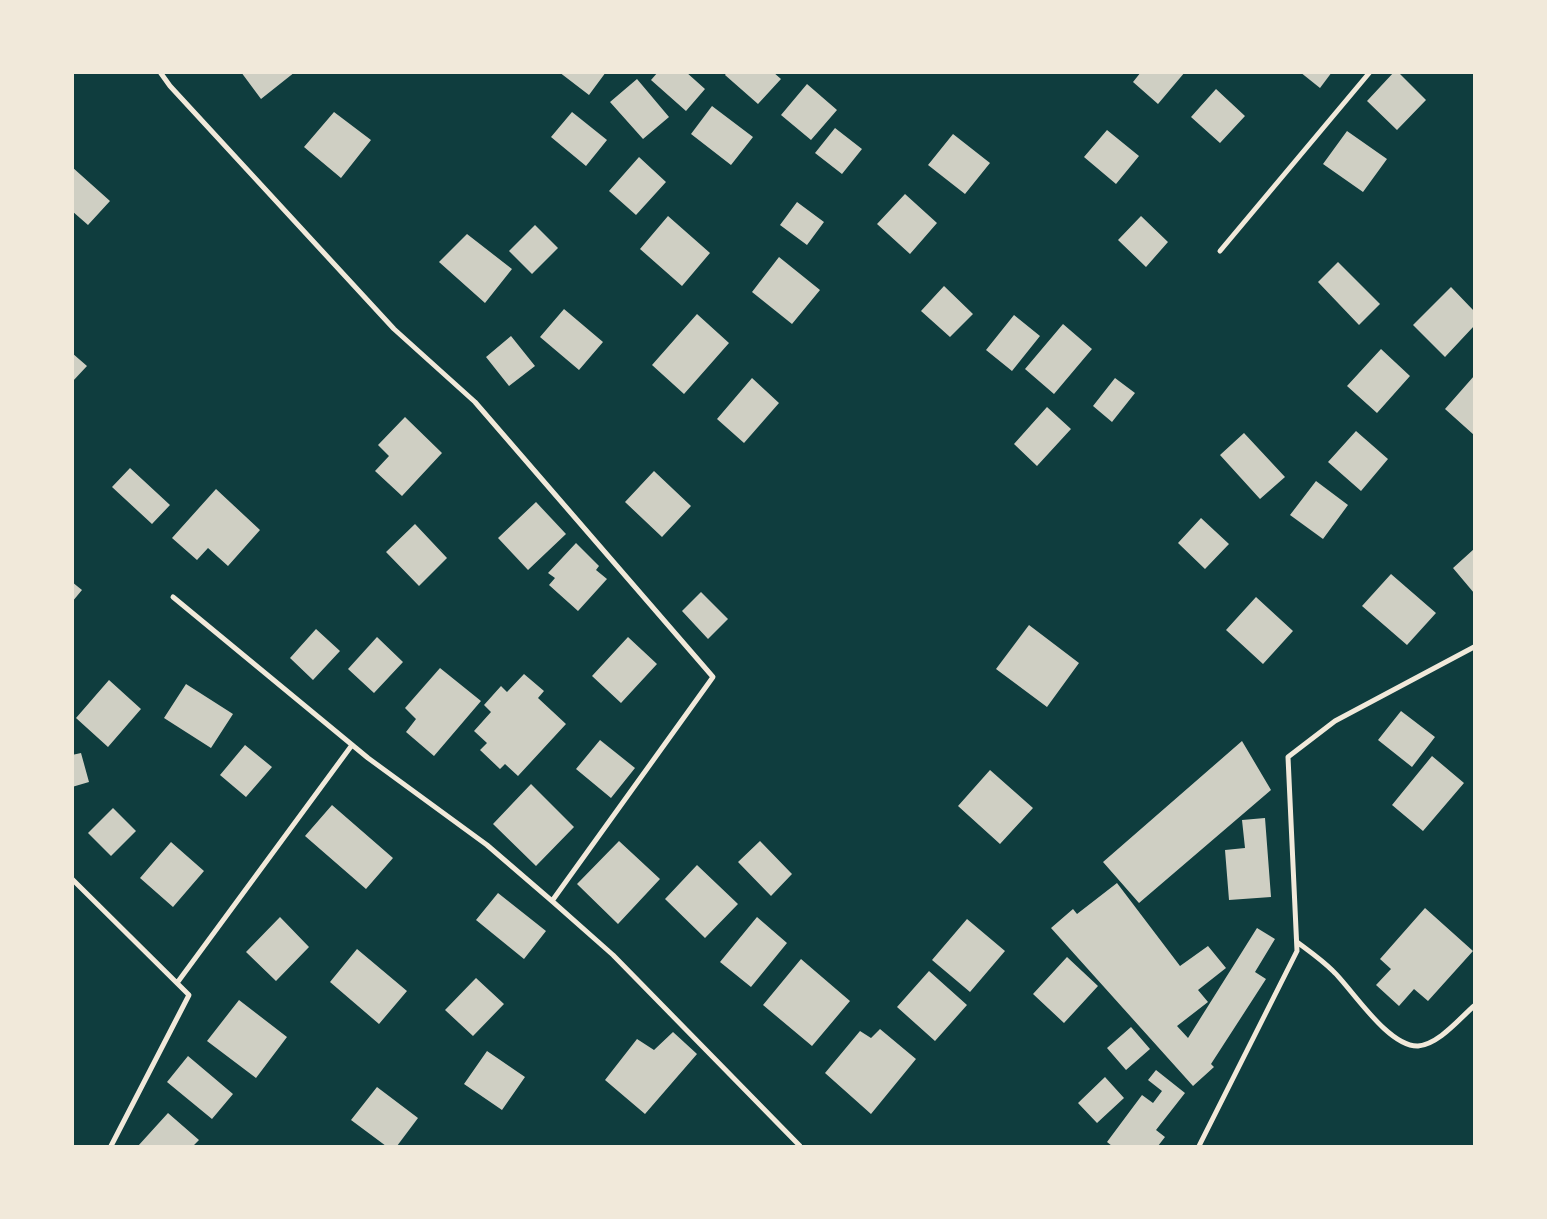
<!DOCTYPE html>
<style>
body{margin:0}
#map{position:relative;width:1547px;height:1219px;overflow:hidden;background:#0f3d3e;font-family:"Open Sans",sans-serif}
canvas{display:block}
.frame{position:absolute;inset:0;border:74px solid #f1e9da;pointer-events:none}
</style>
<div id="map">
<canvas width="1547" height="1219"></canvas>
<div class="frame"></div>
</div>
<script>
const g = document.querySelector('canvas').getContext('2d');
g.lineJoin = 'round';
function fill(path, color) { g.fillStyle = color; g.fill(path, 'evenodd'); }
function strokePath(path, color, width, dash) { g.strokeStyle = color; g.lineWidth = width; g.lineCap = dash ? 'butt' : 'round'; g.setLineDash(dash || []); g.stroke(path); }
fill(new Path2D(`
 M241,72H295L261,99Z
 M559,72H606L589,95Z
 M658,72H686L705,89L686,111L651,80Z
 M727,72H773L781,79L758,104L725,75Z
 M1141,72H1185L1158,104L1133,82Z
 M1300,72H1332L1320,88Z
 M1394,72H1398L1426,100L1397,130L1367,101Z
 M637,79L669,117L643,139L610,102Z
 M807,84L837,110L811,140L781,115Z
 M1216,89L1245,116L1220,143L1191,117Z
 M712,106L753,137L731,165L691,134Z
 M334,112L371,140L341,178L304,147Z
 M572,112L607,140L586,166L551,137Z
 M835,128L862,149L842,174L815,153Z
 M1107,130L1139,156L1116,184L1084,157Z
 M1347,131L1387,159L1363,192L1323,164Z
 M953,134L990,163L965,194L928,165Z
 M639,157L666,182L636,215L609,191Z
 M72,167L110,201L88,225L72,211Z
 M905,194L937,223L910,254L877,224Z
 M797,202L824,222L807,245L780,225Z
 M668,216L710,253L682,286L640,249Z
 M1141,216L1168,242L1146,267L1118,240Z
 M535,225L558,248L532,274L509,251Z
 M467,234L512,269L485,303L439,262Z
 M779,257L820,290L792,324L752,292Z
 M1338,262L1380,304L1359,325L1318,282Z
 M944,286L973,314L950,337L921,311Z
 M1451,287L1474,311V326L1445,357L1413,325Z
 M564,309L603,342L579,370L540,337Z
 M697,314L729,343L684,394L652,365Z
 M1014,315L1040,336L1012,371L986,350Z
 M1063,324L1092,349L1054,394L1025,369Z
 M511,336L535,366L509,386L486,357Z
 M1381,349L1410,376L1377,413L1347,386Z
 M72,353L87,366L72,382Z
 M1474,376V435L1445,409Z
 M752,378L779,403L744,443L717,419Z
 M1115,378L1135,393L1112,422L1093,406Z
 M1047,407L1071,429L1037,466L1014,444Z
 M405,417L442,453L402,496L375,471L389,456L378,445Z
 M1356,431L1388,459L1361,491L1328,462Z
 M1244,433L1285,477L1260,499L1220,455Z
 M130,468L170,505L152,524L112,487Z
 M654,471L691,506L662,537L625,502Z
 M1316,481L1348,505L1323,539L1290,515Z
 M216,489L260,530L228,566L208,548L197,560L172,538Z
 M536,502L566,534L528,570L498,538Z
 M1201,518L1229,544L1205,569L1178,543Z
 M415,524L447,558L419,586L386,552Z
 M576,543L599,566L596,570L607,579L578,611L549,585L555,578L548,573Z
 M1474,549V593L1453,568Z
 M1391,574L1436,613L1407,645L1362,606Z
 M72,582L82,590L72,602Z
 M701,592L728,619L708,639L682,611Z
 M1256,597L1293,631L1263,664L1226,630Z
 M1029,625L1079,663L1047,707L996,669Z
 M316,629L340,651L313,680L290,658Z
 M377,637L403,662L374,693L348,669Z
 M628,637L657,664L621,703L592,676Z
 M440,668L481,701L434,756L406,732L416,719L405,708Z
 M524,674L544,691L538,698L566,724L518,776L505,764L500,769L480,750L487,743L474,731L491,712L484,705L501,686L507,692Z
 M109,680L141,709L108,747L76,718Z
 M186,684L233,714L211,748L164,718Z
 M1401,711L1435,737L1412,767L1378,740Z
 M600,740L635,768L611,798L576,769Z
 M1242,741L1271,790L1139,903L1103,862Z
 M245,745L272,767L246,797L220,775Z
 M81,753L89,782L72,787V755Z
 M1432,756L1464,783L1423,831L1392,805Z
 M990,770L1033,808L1000,844L958,806Z
 M531,784L574,827L536,866L493,824Z
 M332,805L393,858L366,889L305,836Z
 M113,808L136,831L111,856L88,833Z
 M1265,818L1271,897L1229,900L1225,850L1245,848L1242,820Z
 M619,841L660,879L618,924L577,884Z
 M760,841L792,874L771,896L738,862Z
 M171,842L204,871L173,907L140,878Z
 M697,865L738,904L705,938L665,899Z
 M1117,883L1180,966L1208,946L1226,968L1198,990L1208,1002L1177,1026L1188,1038L1257,928L1275,939L1255,972L1266,979L1211,1064L1214,1067L1193,1086L1051,928L1073,909L1077,914Z
 M498,893L546,931L524,959L476,920Z
 M1425,908L1473,951L1428,1001L1414,989L1399,1006L1376,985L1391,969L1380,959Z
 M280,917L309,947L276,981L246,952Z
 M757,917L787,943L751,987L720,962Z
 M967,919L1005,951L970,992L932,960Z
 M357,949L407,991L379,1024L330,982Z
 M1067,957L1098,986L1064,1023L1033,994Z
 M801,959L850,1001L812,1046L763,1005Z
 M929,971L967,1005L935,1041L897,1007Z
 M476,978L504,1004L473,1036L445,1010Z
 M239,1000L287,1037L256,1078L207,1041Z
 M1131,1027L1150,1049L1126,1070L1107,1048Z
 M880,1029L916,1059L871,1114L825,1073L860,1031L871,1038Z
 M673,1032L697,1054L645,1114L605,1080L637,1039L654,1050Z
 M487,1051L525,1077L502,1110L464,1084Z
 M188,1056L233,1094L212,1119L167,1082Z
 M1156,1070L1185,1093L1156,1130L1165,1137L1158,1146H1112L1107,1142L1142,1095L1153,1103L1162,1091L1148,1080Z
 M1105,1077L1124,1098L1097,1123L1078,1103Z
 M377,1087L418,1118L397,1146H386L351,1120Z
 M168,1113L199,1140L193,1146H138Z`), '#cfcfc3');
strokePath(new Path2D(`
 M160,72L170,86L394,329L475,402L713,677L552,901
 M1220,251L1370,72
 M173,597L368,758L487,845L552,901L613,955L800,1146
 M72,879L189,995L111,1146
 M1297,942C1309,951 1322,960 1333,971C1352,989 1388,1047 1418,1046C1439,1044 1459,1019 1474,1006
 M177,983L352,745
 M1199,1146L1297,951L1288,757L1335,721L1474,647`), '#f1e9da', 5);
</script>
